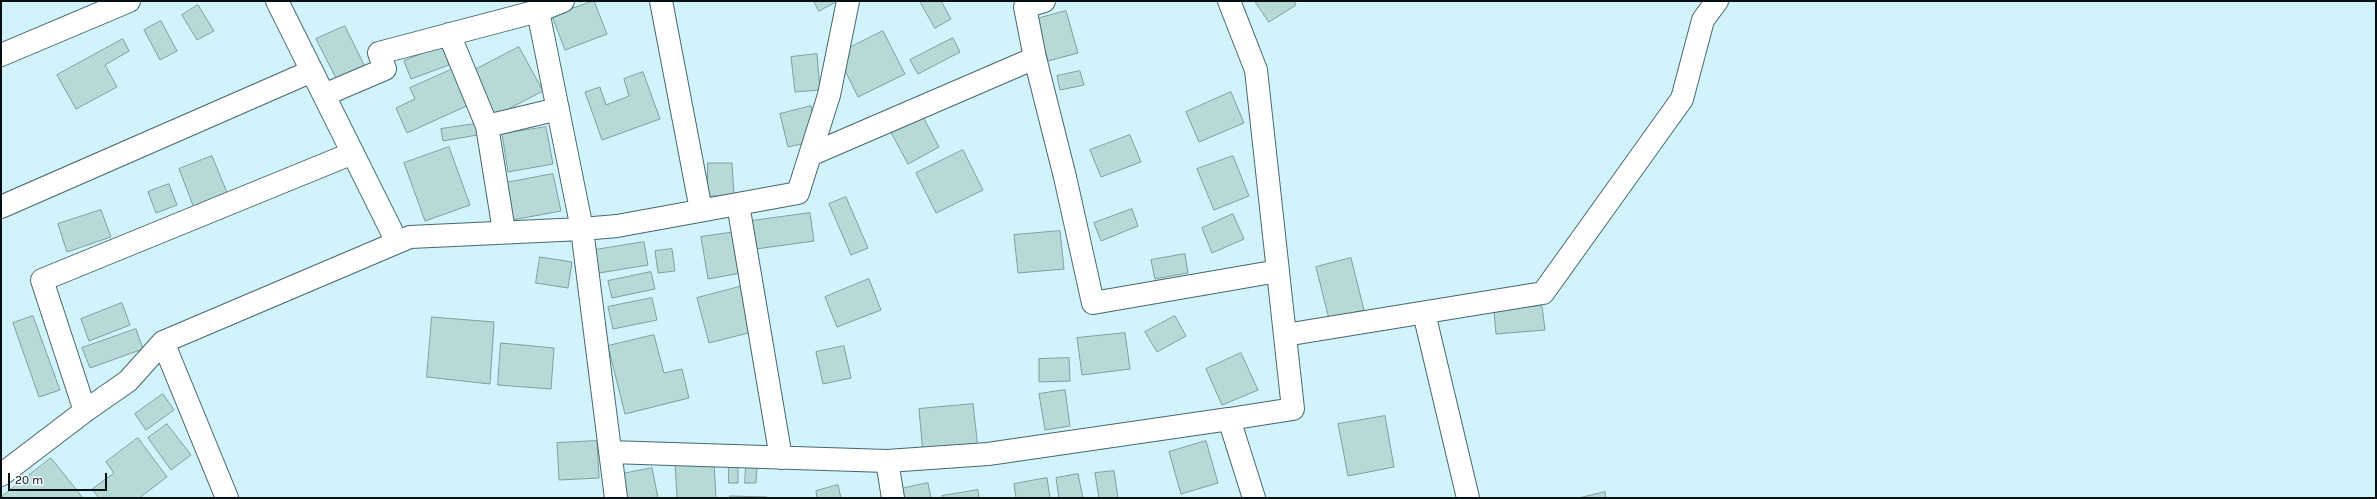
<!DOCTYPE html>
<style>
body{margin:0}
#map{position:relative;width:2377px;height:499px;overflow:hidden;background:#d0f3fc;font-family:Karla,sans-serif}
canvas{display:block}
.frame{position:absolute;inset:0;border:2px solid #041013;pointer-events:none}
.scale{position:absolute;left:8px;top:473px;width:99px;height:18px;box-sizing:border-box;border:2px solid #041013;border-top:0;padding-left:5px;font-size:12px;line-height:14px;white-space:nowrap;color:#041013;-webkit-text-stroke:3px #f4fbfc;paint-order:stroke}
</style>
<div id="map">
<canvas width="2377" height="499"></canvas>
<div class="frame"></div>
<div class="scale">20 m</div>
</div>
<script>
const g = document.querySelector('canvas').getContext('2d');
g.lineJoin = 'round';
function fill(path, color) { g.fillStyle = color; g.fill(path, 'evenodd'); }
function strokePath(path, color, width, dash) { g.strokeStyle = color; g.lineWidth = width; g.lineCap = dash ? 'butt' : 'round'; g.setLineDash(dash || []); g.stroke(path); }
const building = new Path2D(`
 M594,1L607,34L565,50L552,16Z
 M814,1H838L819,11Z
 M920,1H941L951,19L935,28Z
 M1255,1H1294L1296,5L1269,22Z
 M198,5L214,31L197,40L182,15Z
 M1066,11L1078,53L1048,61L1036,19Z
 M161,21L177,51L160,60L144,30Z
 M345,26L366,69L338,82L316,39Z
 M883,31L905,74L858,97L837,54Z
 M953,38L960,52L918,74L910,60Z
 M123,39L129,51L105,65L117,87L76,109L57,75Z
 M442,46L449,65L411,79L404,61Z
 M519,47L543,91L495,116L471,72Z
 M817,54L820,90L795,92L791,57Z
 M455,68L471,104L407,133L396,108L415,99L410,88Z
 M1080,71L1084,85L1060,90L1057,76Z
 M643,72L660,119L602,140L585,92L600,87L606,105L629,96L624,79Z
 M1231,92L1244,123L1199,142L1186,112Z
 M811,106L819,140L788,147L780,114Z
 M920,111L939,147L908,164L888,127Z
 M481,123L483,134L443,141L441,129Z
 M546,127L553,164L508,172L502,134Z
 M1130,135L1141,162L1101,177L1090,150Z
 M449,147L470,205L425,221L404,163Z
 M963,150L983,190L936,213L916,173Z
 M212,156L228,195L194,208L179,169Z
 M1233,156L1249,196L1214,210L1197,169Z
 M708,163H732L734,196H708Z
 M553,174L561,211L512,220L505,183Z
 M169,184L177,205L156,213L148,192Z
 M846,197L868,248L851,255L829,204Z
 M1132,209L1138,226L1101,241L1094,223Z
 M101,210L111,237L67,252L58,224Z
 M810,213L814,241L756,249L752,221Z
 M1233,214L1244,239L1212,253L1202,228Z
 M1060,231L1064,269L1018,273L1014,235Z
 M735,232L741,273L708,279L701,237Z
 M644,242L648,265L599,273L595,250Z
 M672,249L675,271L658,273L655,251Z
 M1185,254L1188,273L1155,279L1151,260Z
 M540,257L572,262L568,288L536,283Z
 M1351,258L1364,310L1329,319L1316,267Z
 M651,272L655,289L612,298L608,281Z
 M869,279L881,310L837,327L825,297Z
 M743,286L756,331L709,343L697,298Z
 M652,298L657,320L613,329L608,307Z
 M122,303L130,325L89,341L81,319Z
 M1542,306L1545,330L1496,334L1494,310Z
 M33,316L60,390L39,397L13,323Z
 M1175,316L1186,336L1157,352L1145,332Z
 M432,317L494,322L490,384L427,377Z
 M136,329L143,349L90,368L82,348Z
 M1125,333L1130,369L1082,375L1077,338Z
 M654,335L664,373L682,369L689,398L625,414L608,346Z
 M501,343L554,348L551,389L498,385Z
 M844,346L851,378L823,384L816,352Z
 M1241,353L1258,390L1222,405L1206,369Z
 M1069,358L1070,381L1039,382V359Z
 M1065,390L1070,426L1045,430L1039,394Z
 M163,394L174,410L146,430L135,414Z
 M973,404L978,448L923,454L919,409Z
 M1385,416L1394,467L1348,476L1338,424Z
 M167,424L191,455L171,470L148,438Z
 M138,438L167,477L139,498H99L92,489L114,473L106,462Z
 M597,441L599,478L559,480L557,443Z
 M1206,441L1218,483L1181,494L1169,452Z
 M51,458L83,498H4L3,496Z
 M714,462L716,498H677L675,463Z
 M729,464H738V483H729Z
 M746,466H757L756,483H745Z
 M652,468L658,498H627L622,474Z
 M1114,471L1118,498H1099L1095,473Z
 M1078,474L1083,498H1059L1056,478Z
 M1047,478L1050,498H1016L1014,484Z
 M928,483L931,498H902L900,489Z
 M838,485L841,498H817L816,491Z
 M978,490L979,498H942V496Z
 M1605,492L1606,498H1579Z
 M730,496L767,497V498H730Z`);
fill(building, '#b6dad7');
strokePath(building, '#7ea09d', 1);
const street = new Path2D(`
 M277,1L397,242
 M661,1L701,210
 M538,11L563,1
 M449,34L487,126L558,109
 M1,55L129,1
 M1035,58L1065,177L1093,303L1278,271
 M324,95L385,69L379,53L538,11L582,229L616,498
 M487,126L504,231
 M810,155L1035,58L1025,7L1044,1
 M738,204L781,458
 M1,207L312,71
 M1424,313L1468,498
 M1285,335L1543,293L1682,99L1703,20L1717,1
 M163,342L227,498
 M85,411L42,280L353,153
 M1229,419L1293,409L1256,70L1229,1
 M610,452L887,461L988,454L1229,419L1254,498
 M887,461L893,498
 M1,475L85,411L128,381L163,342L410,237L582,229L617,226L798,193L829,95L848,1`);
strokePath(street, '#48676f', 24);
strokePath(street, '#fff', 22);
</script>
